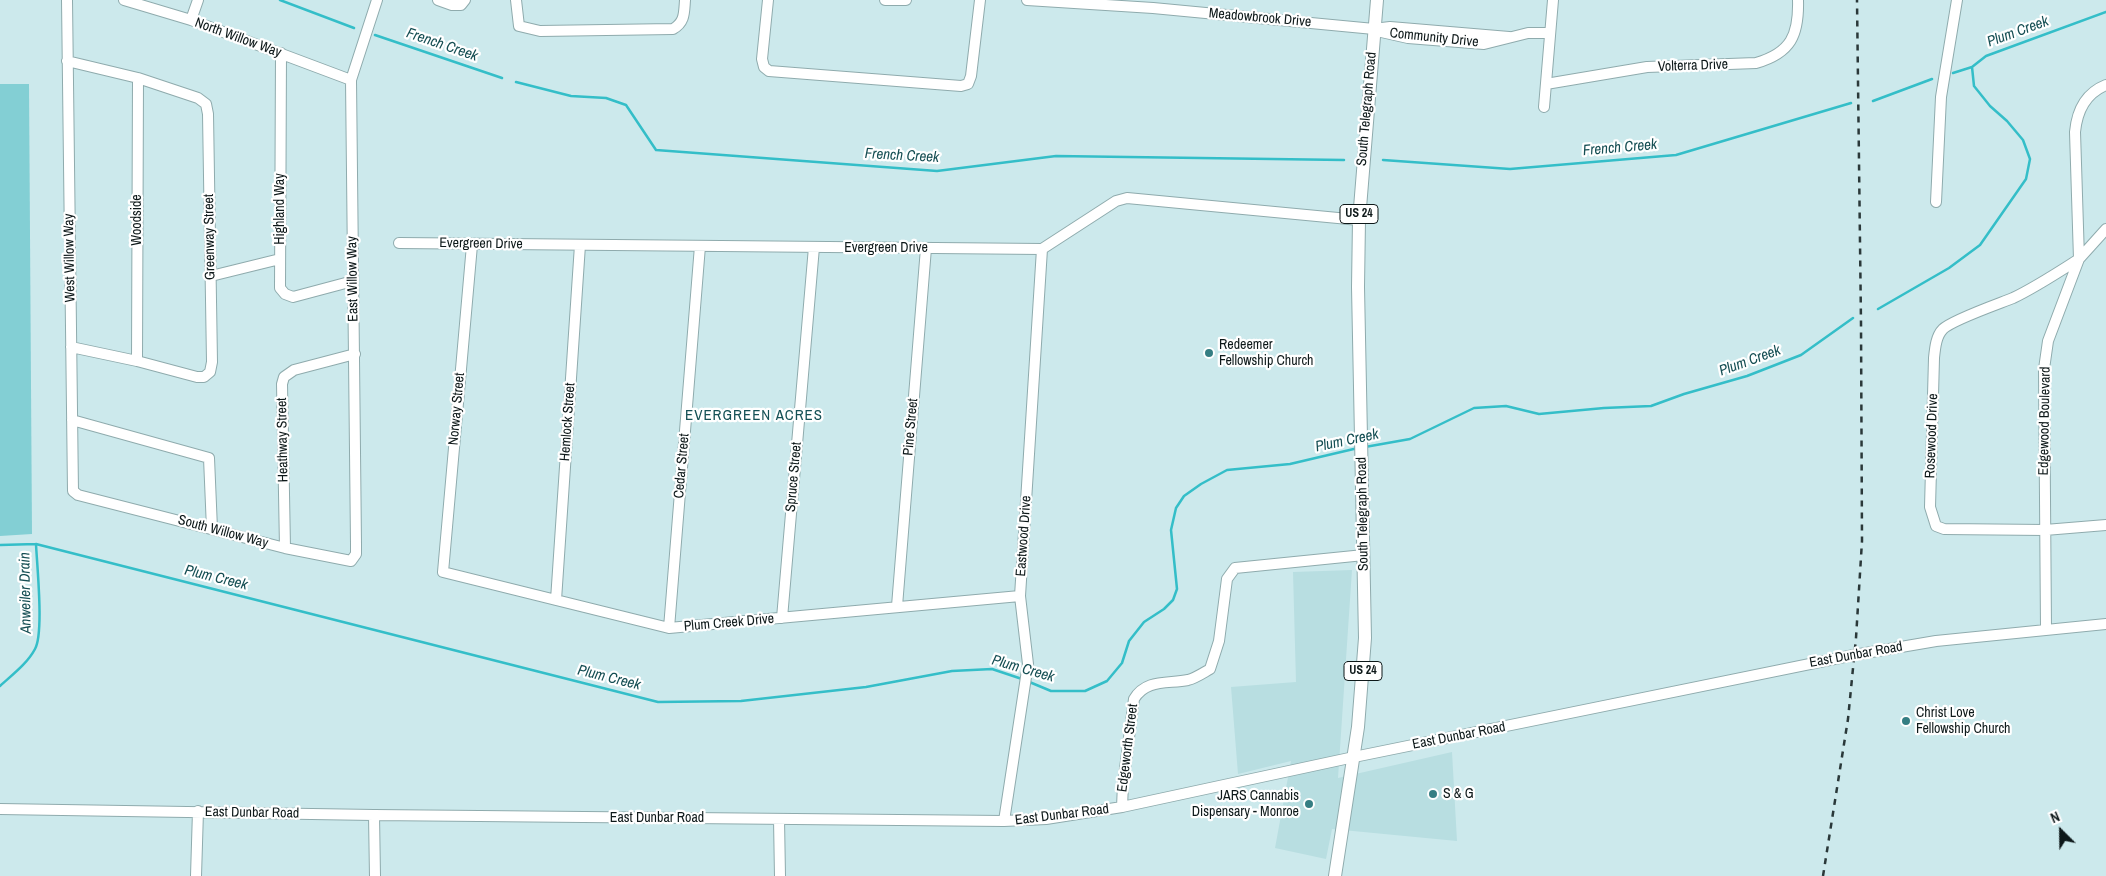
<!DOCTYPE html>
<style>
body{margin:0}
#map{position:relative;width:2106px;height:876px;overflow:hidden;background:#cce9ec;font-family:"Archivo Narrow",sans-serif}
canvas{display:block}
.north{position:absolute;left:2036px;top:806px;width:50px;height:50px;-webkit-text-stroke:4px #fff;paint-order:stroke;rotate:337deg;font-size:14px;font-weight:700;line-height:20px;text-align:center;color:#0d1819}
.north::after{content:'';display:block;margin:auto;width:18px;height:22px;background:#0d1819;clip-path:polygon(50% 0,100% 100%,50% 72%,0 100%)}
</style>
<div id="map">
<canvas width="2106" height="876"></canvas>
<div class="north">N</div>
</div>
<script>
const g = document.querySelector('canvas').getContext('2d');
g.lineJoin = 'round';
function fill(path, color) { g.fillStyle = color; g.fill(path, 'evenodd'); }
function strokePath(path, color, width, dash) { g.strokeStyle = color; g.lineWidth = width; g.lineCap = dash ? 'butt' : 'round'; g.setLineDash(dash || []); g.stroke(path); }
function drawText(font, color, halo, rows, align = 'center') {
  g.font = font + ' "Archivo Narrow",sans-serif'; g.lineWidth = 4.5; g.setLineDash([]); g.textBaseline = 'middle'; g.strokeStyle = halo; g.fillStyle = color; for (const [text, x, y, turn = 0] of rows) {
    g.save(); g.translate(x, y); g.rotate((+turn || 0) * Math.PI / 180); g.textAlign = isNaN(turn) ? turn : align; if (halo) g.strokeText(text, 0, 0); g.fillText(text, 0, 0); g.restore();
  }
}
fill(new Path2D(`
 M1352,570L1338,778L1452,752L1457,841L1332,829L1326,859L1275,848L1291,761L1238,774L1231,687L1296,682L1293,572Z`), '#b8dee1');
fill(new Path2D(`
 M0,84H29L32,534L0,536Z`), '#83cfd4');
strokePath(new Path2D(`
 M280,0L354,28
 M375,35L502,78
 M1953,73L1972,67
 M516,82L571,96L606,98L626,105L656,150L937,171L1056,156L1344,160
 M1873,101L1932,79
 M1383,160L1510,169L1676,155L1851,103
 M1878,309L1949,268L1980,245L2026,179L2030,159L2023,140L2007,121L1990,106L1974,86L1972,67L1986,56L2106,12
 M1365,447L1410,439L1474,408L1506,406L1539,414L1604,408L1651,406L1684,394L1747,376L1801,355L1853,318
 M0,545L36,544L658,702L741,701L866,687L952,671L992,669L1022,679
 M1027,681L1051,691H1085L1107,681L1122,663L1129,641L1144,622L1164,609L1173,600L1177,589L1171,530L1176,508L1184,496L1201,484L1227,470L1290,464L1358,448
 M0,686C12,675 27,664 35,649C44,633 37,566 36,544`), '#34bec8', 2.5);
const minor = new Path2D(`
 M67,0L73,491L78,495L285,548L351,561L356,554V544L351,80L377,0
 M124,0L191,20L351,80
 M438,0L452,5H461L465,0
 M516,0L519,26L540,31L673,29C685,22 684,13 685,0
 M768,0L762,59L764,67L769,71L961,86L968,84L971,76L980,0
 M885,0H906
 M1027,0L1153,8L1374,29L1390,27L1509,37
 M191,20L198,0
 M1377,31L1408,38L1484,44L1528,33H1550
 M281,53L280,288L285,294L293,297L353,281
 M67,61L138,78L198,98L206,104L208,114L212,362L210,372L204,377H197L137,361L71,347
 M1546,84L1647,67L1756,63C1791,53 1799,35 1798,0
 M2106,85C2086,93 2077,111 2075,132L2079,259C2057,273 2036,287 2013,298C1998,304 1952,320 1943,329C1936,336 1935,348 1934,358L1930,507L1936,526L1944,529L2045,530L2106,525
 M1544,107L1553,0
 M1936,202L1941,97L1957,0
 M399,243L1042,249L1116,201L1127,198L1359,220
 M472,245L443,572L669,628L1020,596
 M211,276L280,259
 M137,361L138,78
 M72,420L209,458L212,529
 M285,548L282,384L284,377L294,370L355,354
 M556,600L580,245
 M897,606L926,248
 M782,618L814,247
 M669,628L700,246
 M2046,629L2044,369L2048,341L2079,259L2106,229
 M1122,807L1123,784L1134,699C1146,679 1167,684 1188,680C1196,678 1203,673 1210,669L1219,641L1227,579L1235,568L1364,555
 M0,809L374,815L1004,821L1046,819L1122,807L1354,757L1854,655L1936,641L2106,624
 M374,815L375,876
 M779,819L780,876
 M1004,821L1028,664L1020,596L1042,249
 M196,876L198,811`);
const major = new Path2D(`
 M1335,876L1358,727L1365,638L1358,287L1359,220L1377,0`);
strokePath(minor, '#8fabad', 12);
strokePath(major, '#8fabad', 14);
strokePath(minor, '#fff', 10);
strokePath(major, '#fff', 12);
strokePath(new Path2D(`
 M1823,876L1848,719L1856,638L1862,541L1861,323L1857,0`), '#2a3839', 2.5, [6, 6]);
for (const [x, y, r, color] of [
 [1209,353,5,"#357e83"],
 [1906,721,5,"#357e83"],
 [1433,794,5,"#357e83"],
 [1309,804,5,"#357e83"]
]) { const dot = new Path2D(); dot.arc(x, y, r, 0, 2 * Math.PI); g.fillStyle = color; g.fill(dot); strokePath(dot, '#fff', 2); }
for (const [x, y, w] of [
 [1359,214,38],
 [1363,671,38]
]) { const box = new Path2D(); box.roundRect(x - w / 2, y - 9.5, w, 19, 4); g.fillStyle = '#fff'; g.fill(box); strokePath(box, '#0d1819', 1); }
drawText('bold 12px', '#0d1819', null, [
 ["US 24",1359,214],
 ["US 24",1363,671]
]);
drawText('14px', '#0d1819', '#fff', [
 ["Meadowbrook Drive",1260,18,5],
 ["North Willow Way",238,38,20],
 ["Community Drive",1434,38,6],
 ["Volterra Drive",1693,66,-2],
 ["South Telegraph Road",1367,109,-85],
 ["Highland Way",280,209,-90],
 ["Woodside",137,220,-90],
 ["Greenway Street",210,237,-91],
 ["Evergreen Drive",481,244,1],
 ["Evergreen Drive",886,248],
 ["West Willow Way",70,258,-91],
 ["East Willow Way",353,279,-91],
 ["Norway Street",457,409,-85],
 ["Edgewood Boulevard",2045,421,-89],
 ["Hemlock Street",568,422,-86],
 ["Pine Street",911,427,-85],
 ["Rosewood Drive",1932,436,-88],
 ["Heathway Street",283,440,-91],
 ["Cedar Street",682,466,-85],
 ["Spruce Street",794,477,-85],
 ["South Telegraph Road",1363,514,-91],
 ["South Willow Way",223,532,15],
 ["Eastwood Drive",1024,536,-86],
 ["Plum Creek Drive",729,623,-5],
 ["East Dunbar Road",1856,655,-10],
 ["East Dunbar Road",1459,736,-11],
 ["Edgeworth Street",1128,748,-83],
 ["East Dunbar Road",252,813,1],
 ["East Dunbar Road",1062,815,-7],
 ["East Dunbar Road",657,818]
]);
drawText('14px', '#0d1819', '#fff', [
 ["Redeemer",1219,345],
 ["Fellowship Church",1219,361],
 ["Christ Love",1916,713],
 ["Fellowship Church",1916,729],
 ["S & G",1443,794],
 ["JARS Cannabis",1299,796,"right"],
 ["Dispensary - Monroe",1299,812,"right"]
], 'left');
drawText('italic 15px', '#154e53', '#fff', [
 ["Plum Creek",2018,32,-20],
 ["French Creek",442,45,19],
 ["French Creek",1620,148,-5],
 ["French Creek",902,156,3],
 ["Plum Creek",1750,361,-20],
 ["Plum Creek",1347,441,-12],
 ["Plum Creek",216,578,14],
 ["Anweiler Drain",26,593,-91],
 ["Plum Creek",1023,669,16],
 ["Plum Creek",609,678,14]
]);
g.letterSpacing = '1px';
drawText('15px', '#155156', '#fff', [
 ["EVERGREEN ACRES",754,416]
]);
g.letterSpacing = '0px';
</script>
